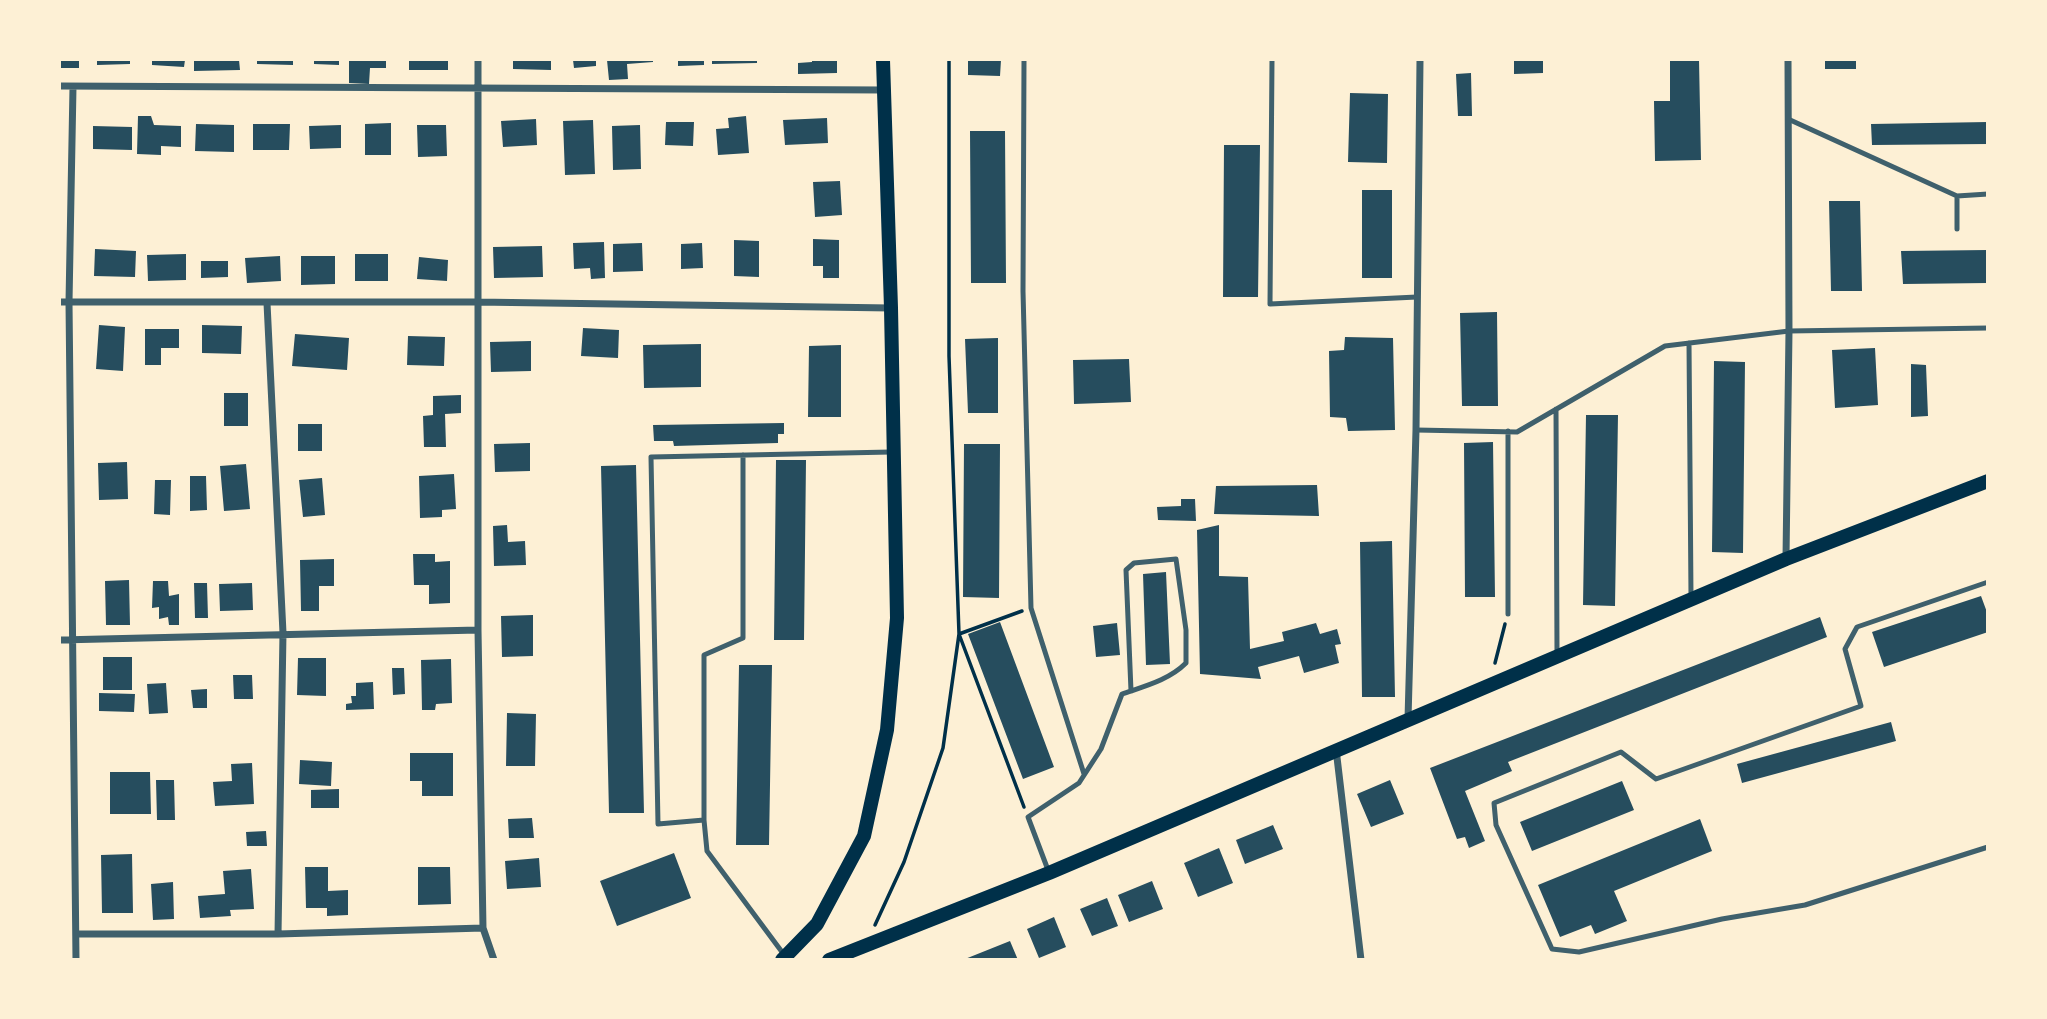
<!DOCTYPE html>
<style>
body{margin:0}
#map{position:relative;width:2047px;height:1019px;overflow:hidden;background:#fdf0d5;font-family:Spectral,serif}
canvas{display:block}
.frame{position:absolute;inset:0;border:61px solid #fdf0d5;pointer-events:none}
</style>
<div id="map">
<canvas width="2047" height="1019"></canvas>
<div class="frame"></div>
</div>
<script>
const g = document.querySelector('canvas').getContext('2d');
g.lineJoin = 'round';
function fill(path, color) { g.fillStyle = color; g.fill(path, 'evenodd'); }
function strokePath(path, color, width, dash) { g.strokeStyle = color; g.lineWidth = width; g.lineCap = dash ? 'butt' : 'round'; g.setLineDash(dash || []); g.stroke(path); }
fill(new Path2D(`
 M60,60H79V68H60Z
 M97,60H130V64L97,65Z
 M152,60H185L184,67L152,65Z
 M194,60H239L240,70L194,71Z
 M257,60H293V65L257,64Z
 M314,60H339V65L314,64Z
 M349,60H386V68H370L369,84L349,83Z
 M409,60H448V70H409Z
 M513,60H551V70L513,69Z
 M573,60H596V66L574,68Z
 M607,60H653V62L627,64L628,79L609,80Z
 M678,60H704V65L678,66Z
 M712,60H757V63L712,64Z
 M812,60H837V73L798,74V63L812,62Z
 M968,60H1001L1000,76L968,75Z
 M1514,60H1543V73L1514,74Z
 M1670,60H1699L1701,160L1655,161L1654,101H1670Z
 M1825,60H1856V69H1825Z
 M1471,73L1472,116H1458L1456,74Z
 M1350,93L1388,94L1387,163L1348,162Z
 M138,116H151L154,125L181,126V147L161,146V155L137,154Z
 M746,116L749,153L718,155L716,129L729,128L728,118Z
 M827,118L828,143L785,145L783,120Z
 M536,119L537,145L503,147L501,121Z
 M593,120L595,174L565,175L563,121Z
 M666,122H694L693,146L665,145Z
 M1988,122V144L1872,145L1871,124Z
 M391,123V155H365V124Z
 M196,124L234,125V152L195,151Z
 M253,124H290L289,150H253Z
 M341,125V148L310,149L309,126Z
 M417,125H446L447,156L418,157Z
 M640,125L641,169L613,170L612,126Z
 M93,126L132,127V150L93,149Z
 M970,131H1005L1006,283H971Z
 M1224,145H1260L1258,297H1223Z
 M840,181L842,215L815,217L813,182Z
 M1362,190H1392V278H1362Z
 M1829,201H1860L1862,291H1831Z
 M813,239L839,240V278H823V266H813Z
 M734,240L759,241V277L734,276Z
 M604,242L605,278L591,279L590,268L574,269L573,243Z
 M642,243L643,271L613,272V244Z
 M702,243L703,268L681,269V244Z
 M542,246L543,277L494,278L493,247Z
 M95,249L136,251L135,277L94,276Z
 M1988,250V283L1903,284L1901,251Z
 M186,254V280L148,281L147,255Z
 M355,254H388V281H355Z
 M280,256L281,281L247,283L245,258Z
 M301,256H335V284L301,285Z
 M419,257L448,260L447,281L417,279Z
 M201,261H228V277L201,278Z
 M1497,312L1498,406H1462L1460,313Z
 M99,325L125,327L123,371L96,369Z
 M202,325L242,326L241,354L202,353Z
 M583,328L619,330L618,358L581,356Z
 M145,329H179V348H161V365H145Z
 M295,334L349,338L347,370L292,366Z
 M408,336L445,337L444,366L407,365Z
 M1345,337L1393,338L1395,430L1348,431L1346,418L1330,417L1329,351L1344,350Z
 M998,338V413H968L965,339Z
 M531,341V371L491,372L490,342Z
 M701,344V387L644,388L643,345Z
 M841,345V417H808L809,346Z
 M1875,348L1878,405L1835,408L1832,350Z
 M1129,359L1131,402L1074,404L1073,360Z
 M1714,361L1745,362L1743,553L1712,552Z
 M1911,364L1926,365L1928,416L1911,417Z
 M224,393H248V426H224Z
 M461,395V413L445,414L446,447H424L423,416L433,415V396Z
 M1586,415H1618L1615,606L1583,605Z
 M784,423V434H778V443L674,446L673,441H654L653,425Z
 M298,424H322V451H298Z
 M1493,442L1495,597H1465L1464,443Z
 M530,443V471L495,472L494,444Z
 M964,444H1000L999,598L963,597Z
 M776,460H806L804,640H774Z
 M127,462L128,499L99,500L98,463Z
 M246,464L250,509L224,511L220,466Z
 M636,465L644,813H609L601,466Z
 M454,474L456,509L442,510V517L420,518L419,476Z
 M190,476H206L207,510L190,511Z
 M322,478L325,515L303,517L299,480Z
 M155,480H171L170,515L154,514Z
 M1317,485L1319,516L1214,514L1216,486Z
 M1181,499H1195L1196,521L1158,520L1157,507L1181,506Z
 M507,525L508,542L525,541L526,565L494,566L493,526Z
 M1219,525V576L1248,577L1250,649L1284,641L1282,632L1316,623L1320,634L1337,629L1341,644L1335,645L1339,663L1304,673L1299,656L1258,667L1261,679L1200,674L1197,530Z
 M1392,541L1395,697H1362L1360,542Z
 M413,554H435V562L450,561V603L429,604V585H414Z
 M334,559V586H319V611H301L300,560Z
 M1166,572L1170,664L1146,665L1143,574Z
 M129,580L130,625H106L105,581Z
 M153,581H168L169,596L179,594V625H169L168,617L159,619V607L152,608Z
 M194,583H207L208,618H195Z
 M252,583L253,610L220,611L219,584Z
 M1981,596L1988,615V632L1884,667L1872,632Z
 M533,615V656L502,657L501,616Z
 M1820,617L1827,637L1508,762L1512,771L1465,791L1485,841L1469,848L1465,837L1457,839L1430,768Z
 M1000,622L1054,767L1023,779L968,634Z
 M1117,623L1120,655L1096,657L1093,626Z
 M103,657H132V690H103Z
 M298,658H326V696L297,695Z
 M451,659L452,703L436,704L435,710H422L421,660Z
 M739,665H772L769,845H736Z
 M392,668H404L405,694L393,695Z
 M233,675H252L253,699H234Z
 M373,682L374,709L346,710V704L352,703L351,696H356V683Z
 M166,683L168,713L149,714L147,684Z
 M207,689V708H193L191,690Z
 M99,693L135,694L134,712L99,711Z
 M507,713L536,714L535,766H506Z
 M1891,722L1896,741L1742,783L1737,764Z
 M410,753H453V796H422V781H410Z
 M300,760L332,762L331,786L299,784Z
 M252,763L254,804L215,806L213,782L232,781L231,764Z
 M110,772H150L151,814H110Z
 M156,780H174L175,820H157Z
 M1390,780L1404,814L1371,827L1357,794Z
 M1622,781L1634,810L1532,851L1520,822Z
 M339,789V808H311V790Z
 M532,818L534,838H509L508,819Z
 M1700,819L1712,851L1614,891L1627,921L1595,934L1591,925L1560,937L1538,885Z
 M1273,825L1283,849L1245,864L1236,840Z
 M266,831L267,846H247L246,832Z
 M1219,848L1233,883L1198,897L1184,863Z
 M674,853L691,898L617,926L600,881Z
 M132,854L133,913H102L101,855Z
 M539,858L541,887L507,889L505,861Z
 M305,867H328V891L348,890V915L327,916V908H306Z
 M418,867H450L451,904L418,905Z
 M251,869L254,909L230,910L231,916L200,918L198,896L225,894L223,871Z
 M1152,881L1163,909L1129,922L1118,895Z
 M173,882L174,919L153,920L151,884Z
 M1107,898L1118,926L1092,936L1080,909Z
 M1054,917L1066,947L1039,958L1027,929Z
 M1010,941L1018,960H965V959Z`), '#264d5e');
strokePath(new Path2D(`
 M1022,611L959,634L1024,807
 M1495,663L1505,624
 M875,925L904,862L943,748L959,634L949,356V60`), '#003049', 3.5);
strokePath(new Path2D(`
 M1024,60L1023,291L1031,608L1084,774
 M1272,60L1270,304L1417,297
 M1788,119L1957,196L1988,194
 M1957,229V196
 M1689,343L1691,597
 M1556,409L1557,654
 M1416,430L1517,432L1665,346L1789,331L1988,328
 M1508,431V614
 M1988,582L1857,627L1845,649L1861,706L1656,779L1621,752L1494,803L1496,825L1552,949L1579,952L1722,919L1805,905L1988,847
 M704,820V655L743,638V455
 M1048,870L1028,817L1079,783L1101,749L1122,694C1145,686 1169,680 1186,663V630L1176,559L1134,563L1126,570L1131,691
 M785,956L707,851L704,820L658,824L651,457L891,452`), '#3f606c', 5);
strokePath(new Path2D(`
 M478,60V630L483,928L494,960
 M60,86L883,90
 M73,87L69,302L76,960
 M60,302H477L891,308
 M267,303L283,633L278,934
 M1786,558L1789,331L1788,60
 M60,640L478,630
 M1408,719L1416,430L1420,60
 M1336,749L1361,960
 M76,934H278L483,928`), '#3f606c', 7);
strokePath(new Path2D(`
 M782,960L817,924L864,836L887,730L897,618L891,308L883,60
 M829,960L1049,873L1786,559L1988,481`), '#003049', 14);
</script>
